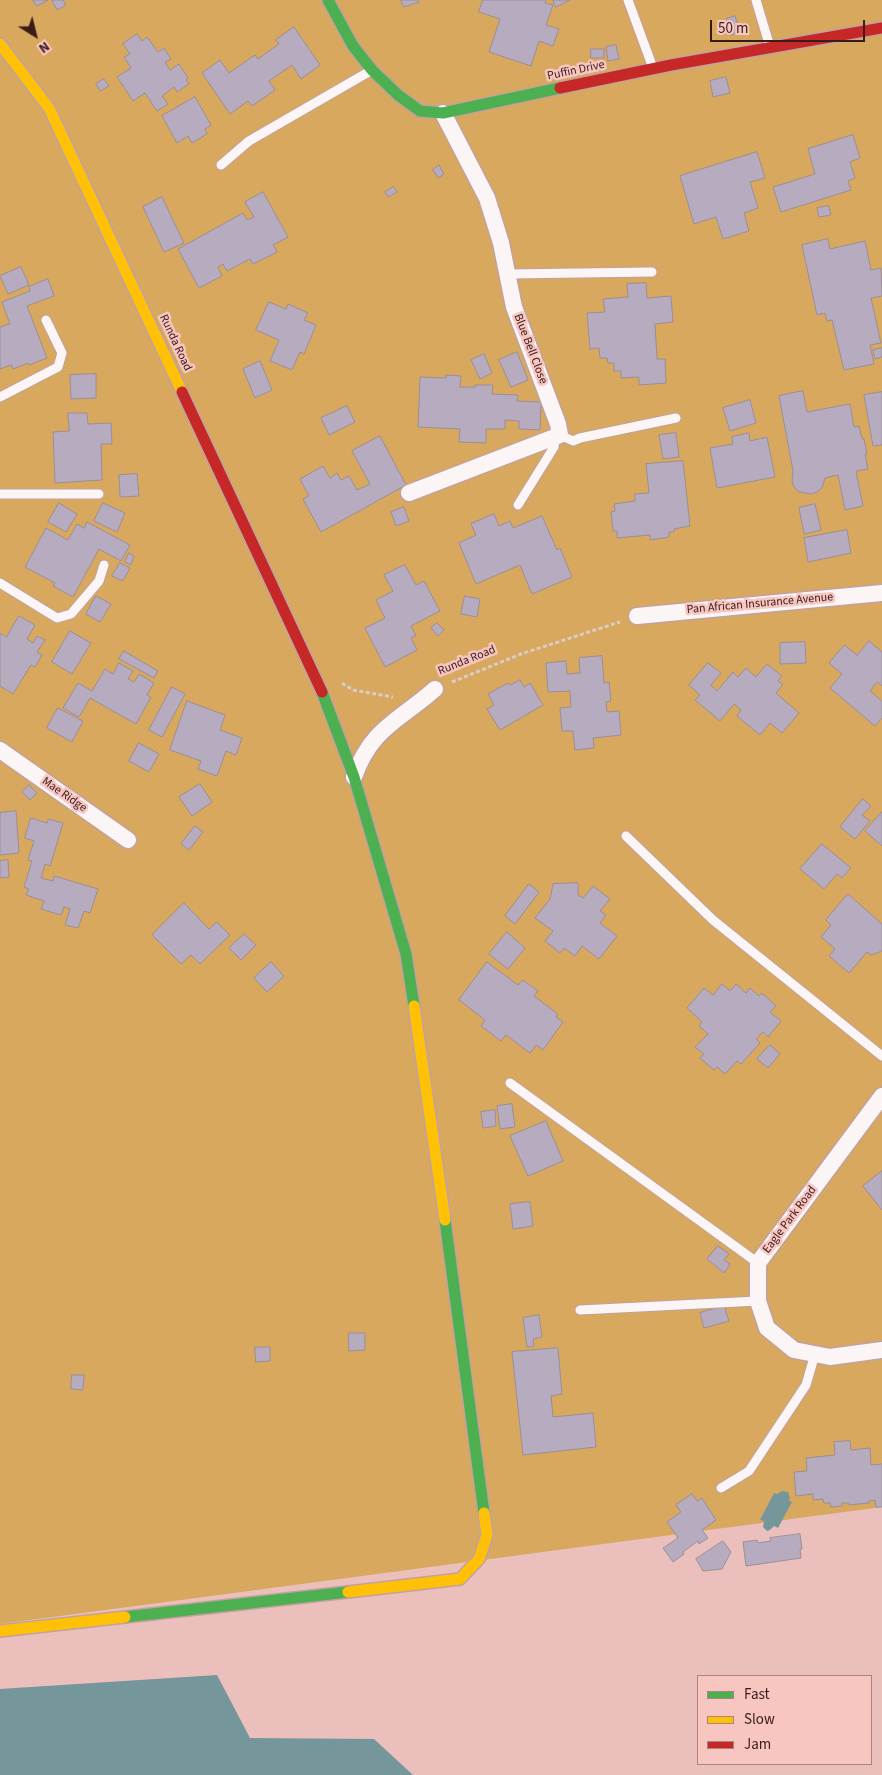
<!DOCTYPE html>
<style>
body{margin:0}
#map{position:relative;width:882px;height:1775px;overflow:hidden;background:#eabfbc;font-family:"Source Sans 3",sans-serif}
canvas{display:block}
.legend{position:absolute;left:697px;top:1675px;width:175px;height:90px;box-sizing:border-box;background:#f7c6c1;border:1px solid #ab827e;margin:0;padding:6px 9px;list-style:none;font-size:15px;color:#391b19}
.legend li{display:flex;align-items:center;gap:10px;height:25px}
.legend b{width:25px;border:1px solid #ab827e}
.north{position:absolute;left:10px;top:10px;width:50px;height:50px;-webkit-text-stroke:4px #f7c6c1;paint-order:stroke;rotate:144deg;font-size:14px;font-weight:700;line-height:20px;text-align:center;color:#391b19}
.north::after{content:'';display:block;margin:auto;width:18px;height:22px;background:#391b19;clip-path:polygon(50% 0,100% 100%,50% 72%,0 100%)}
.scale{position:absolute;left:710px;top:20px;width:155px;height:22px;box-sizing:border-box;border:2px solid #391b19;border-top:0;padding-left:6px;font-size:15px;line-height:18px;white-space:nowrap;color:#391b19;-webkit-text-stroke:4px #f7c6c1;paint-order:stroke}
</style>
<div id="map">
<canvas width="882" height="1775"></canvas>
<ul class="legend">
<li><b style="height:6px;background:#4caf50"></b>Fast</li>
<li><b style="height:6px;background:#ffc107"></b>Slow</li>
<li><b style="height:6px;background:#c62828"></b>Jam</li>
</ul>
<div class="north">N</div>
<div class="scale">50 m</div>
</div>
<script>
const g = document.querySelector('canvas').getContext('2d');
g.lineJoin = 'round';
function fill(path, color) { g.fillStyle = color; g.fill(path, 'evenodd'); }
function strokePath(path, color, width, dash) { g.strokeStyle = color; g.lineWidth = width; g.lineCap = dash ? 'butt' : 'round'; g.setLineDash(dash || []); g.stroke(path); }
function drawText(font, color, halo, rows, align = 'center') {
  g.font = font + ' "Source Sans 3",sans-serif'; g.lineWidth = 5; g.setLineDash([]); g.textBaseline = 'middle'; g.strokeStyle = halo; g.fillStyle = color; for (const [text, x, y, turn = 0] of rows) {
    g.save(); g.translate(x, y); g.rotate((+turn || 0) * Math.PI / 180); g.textAlign = isNaN(turn) ? turn : align; if (halo) g.strokeText(text, 0, 0); g.fillText(text, 0, 0); g.restore();
  }
}
fill(new Path2D(`
 M0,0H882V1507L0,1624Z`), '#d7a85e');
fill(new Path2D(`
 M782,1491L788,1492L790,1498L789,1501L792,1502L778,1528L774,1526L770,1530L767,1531L763,1527L764,1521L760,1520L774,1493L777,1494Z
 M217,1675L250,1738L374,1739L413,1775H0V1689Z`), '#75969a');
const building = new Path2D(`
 M33,0H48L37,6Z
 M54,0H63L66,5L57,10L52,1Z
 M401,0H418L419,2L404,7Z
 M483,0H546L545,3L553,5L546,25L559,29L553,46L539,41L531,66L489,52L500,19L479,12Z
 M553,0H570L556,7Z
 M735,16L740,32L731,35L726,19Z
 M294,27L320,65L301,79L292,65L269,81L275,90L252,106L248,101L230,114L202,73L220,60L229,73L255,55L258,59L279,44L276,40Z
 M137,34L142,41L147,37L158,52L164,48L171,59L165,62L170,70L179,64L188,78L186,80L189,84L177,92L174,87L162,96L168,104L157,111L145,93L133,101L117,77L131,68L124,57L130,54L123,44Z
 M616,45L619,59L608,61L606,47Z
 M591,49H604V58H591Z
 M726,77L730,93L713,97L710,81Z
 M104,79L109,86L100,91L96,84Z
 M195,97L211,125L205,129L207,134L192,143L188,136L177,143L162,116Z
 M853,135L860,158L850,162L855,178L848,181L851,190L781,212L773,187L815,174L808,149Z
 M757,152L765,178L750,182L758,208L744,213L749,231L723,239L716,217L694,224L680,176Z
 M439,165L444,174L438,178L433,170Z
 M394,187L397,192L388,197L385,192Z
 M263,192L288,237L273,245L277,252L253,264L250,259L227,271L223,264L218,267L222,276L199,288L178,249L243,213L247,220L254,217L245,202Z
 M162,197L184,243L164,252L143,207Z
 M829,206L831,215L819,217L817,208Z
 M828,239L830,249L865,241L871,270L881,268L882,296L871,298L881,343L870,345L874,364L844,370L832,320L827,321L825,313L817,315L802,245Z
 M21,267L29,285L8,294L0,276Z
 M48,279L54,296L27,306L47,358L29,365L28,363L13,369L11,365L0,369V327L10,324L2,302L30,291L29,287Z
 M646,283L647,298L671,296L673,322L655,324L657,359H665L666,383L639,385V377L621,378V371H614V363H608L607,358H600L599,348L590,349L587,313L605,312L603,299L628,297L627,284Z
 M269,302L286,309L288,304L308,313L304,320L316,325L304,354L300,352L292,370L270,361L279,340L256,330Z
 M882,348V357L875,359L873,350Z
 M517,352L528,380L511,387L499,360Z
 M484,354L492,373L480,379L471,360Z
 M260,361L272,390L255,398L243,369Z
 M96,374V398L71,399L70,375Z
 M446,375L461,376L460,387H475V385H493L492,394L518,395L517,401L541,402L540,430L519,429V421L505,420V429H486V443L459,442L460,429L418,427L420,377L446,378Z
 M803,391L807,412L850,404L854,427L859,426L862,439H864L867,454H865L868,469L856,471L863,506L845,510L838,475L825,478L822,488L817,492L811,494L799,492L794,487L792,481L793,471L779,396Z
 M882,392V445L873,446L864,395Z
 M750,400L756,423L730,431L723,408Z
 M347,406L355,422L329,435L321,418Z
 M68,413H87L88,424L111,423L112,444H101L102,480L55,483L53,432L69,431Z
 M676,433L679,457L663,459L659,435Z
 M749,433L750,441L767,437L775,477L717,488L710,448L733,444L732,437Z
 M380,436L406,485L321,532L303,499L309,496L300,479L323,466L330,478L337,473L341,480L349,476L357,490L370,484L352,451Z
 M683,461L690,526L674,529V532H669V537L650,540V535L617,538V531H613L611,512L615,511L614,504L635,501V494L649,493L646,464Z
 M137,474L139,496L120,497L119,475Z
 M59,503L77,514L66,532L48,522Z
 M103,503L125,513L117,532L94,521Z
 M815,504L821,530L804,534L799,508Z
 M404,507L409,521L396,526L391,512Z
 M494,514L499,526L510,521L513,528L542,516L557,550L560,548L572,577L532,594L520,565L476,584L459,543L476,535L471,524Z
 M87,522L130,545L121,561L99,549L73,597L53,586L55,583L25,567L46,528L68,540L77,524L84,528Z
 M847,530L851,553L808,562L804,538Z
 M129,553L134,556L131,565L125,562Z
 M120,563L130,568L123,581L112,576Z
 M405,565L416,585L424,581L440,611L411,626L416,636L411,638L417,650L385,667L365,628L385,618L376,600L393,591L384,575Z
 M96,596L111,604L100,622L86,614Z
 M465,596L480,599L477,617L461,614Z
 M19,616L35,625L27,639L33,643L37,636L45,640L37,652L42,655L35,667L31,665L13,694L0,686V633L6,637Z
 M437,623L444,630L438,636L431,628Z
 M70,631L91,643L72,674L52,662Z
 M869,641L882,652V686L877,682L870,691L882,701V718L875,726L830,688L842,674L829,663L844,645L857,655Z
 M805,642L806,663L780,664V643Z
 M124,651L158,671L154,678L119,659Z
 M602,656L604,683L609,682L611,701L606,702L607,712L619,711L621,735L593,738L594,748L575,750L573,731H562L560,708L571,707L570,691L548,692L546,663L566,661L567,674L580,673L579,658Z
 M119,663L133,671L128,679L134,682L139,674L154,683L147,695L151,697L136,724L90,698L79,717L63,708L78,683L92,691L105,669L113,674Z
 M708,663L721,673L711,685L717,691L733,672L738,677L746,668L756,677L767,664L782,676L778,681L783,684L776,693L799,713L782,733L770,723L760,735L737,716L741,710L734,704L720,721L695,700L700,695L689,685Z
 M520,680L524,687L530,683L543,705L500,730L487,709L494,705L488,694L508,683L510,685Z
 M172,687L185,694L162,737L149,730Z
 M187,701L225,715L220,730L242,738L236,755L226,751L217,776L198,769L201,761L170,750Z
 M58,708L83,721L72,742L47,728Z
 M139,743L159,754L149,772L129,761Z
 M200,784L212,802L192,816L179,797Z
 M29,785L37,793L30,800L22,792Z
 M863,799L871,806L862,815L870,821L855,839L840,827Z
 M16,811L19,853L0,855V813Z
 M882,812V846L865,831Z
 M31,818L47,823L48,819L63,823L50,866L45,864L41,878L53,881L54,876L98,889L90,913L84,911L78,928L65,925L70,909L64,907L61,915L41,909L44,901L26,895L29,889L24,887L32,861L28,860L34,841L25,838Z
 M195,826L203,832L189,850L181,844Z
 M822,844L851,868L842,878L837,874L824,889L800,869Z
 M8,860L9,877L0,878V861Z
 M578,883V895L583,898L593,886L610,899L600,911L606,915L600,923L617,936L599,959L582,946L575,956L564,948L560,953L545,941L553,931L535,918L550,899L553,884Z
 M529,884L539,892L515,924L505,916Z
 M848,894L882,924V951L871,955L867,952L849,973L829,956L835,949L821,937L831,925L826,920Z
 M184,903L209,929L217,922L230,935L200,964L191,955L181,964L152,935Z
 M507,932L525,948L508,969L489,954Z
 M244,934L256,945L241,960L229,948Z
 M271,962L284,976L267,992L254,978Z
 M487,962L518,985L523,980L538,991L534,996L558,1014L556,1017L563,1022L543,1050L536,1045L530,1053L506,1035L501,1041L481,1026L485,1020L459,1000Z
 M722,984L730,991L736,984L746,993L750,988L759,996L762,993L776,1006L770,1012L781,1021L768,1037L763,1032L756,1039L760,1043L741,1064L737,1061L725,1074L717,1067L714,1070L700,1058L704,1054L695,1047L708,1034L699,1026L702,1022L687,1008L704,988L713,995Z
 M770,1045L780,1054L768,1068L757,1059Z
 M512,1104L515,1127L500,1129L497,1106Z
 M495,1110L496,1126L483,1128L481,1112Z
 M546,1121L563,1161L528,1176L510,1136Z
 M882,1171V1210L863,1186Z
 M530,1202L533,1226L513,1229L510,1204Z
 M718,1246L729,1254L724,1260L730,1264L724,1273L707,1259Z
 M724,1306L729,1321L704,1328L700,1313Z
 M539,1315L542,1337L533,1339L534,1346L527,1347L523,1318Z
 M349,1333H365V1350L349,1351Z
 M255,1347H270V1361L256,1362Z
 M558,1348L562,1394L551,1396L553,1417L593,1413L596,1447L523,1455L512,1352Z
 M72,1375H84L83,1390L71,1389Z
 M850,1441L851,1450L870,1448L871,1465L882,1464V1507H876L875,1500L869,1501V1503L849,1505V1503H842V1506L831,1507L830,1503H824L823,1499L813,1500V1494L796,1496L794,1472L807,1471L806,1458L835,1455L834,1442Z
 M692,1494L697,1501L702,1498L716,1520L702,1530L708,1538L699,1544L698,1541L683,1552L684,1554L673,1562L663,1548L678,1538L667,1522L681,1512L676,1505Z
 M800,1534L802,1549H800L801,1558L746,1566L743,1542L757,1540L758,1543L771,1541L770,1538Z
 M723,1541L731,1552L722,1569L703,1571L696,1559Z`);
fill(building, '#b6abbf');
strokePath(building, '#9c8e98', 1);
const lane = new Path2D(`
 M628,0L653,68
 M756,0L770,47
 M221,165L249,141L372,70
 M508,274L652,272
 M0,397L58,367L62,353L46,320
 M0,494H99
 M518,505L554,447L555,439L560,435L573,441L580,438L676,418
 M0,583L57,618L71,614L99,581L104,565
 M626,836L713,920L882,1056
 M510,1083L758,1263
 M580,1310L758,1301
 M721,1488L749,1471L806,1385L815,1354`);
const street = new Path2D(`
 M409,493L560,435L558,424L514,307L501,243L487,198L443,113
 M637,616L882,593
 M0,750L128,840
 M354,777C371,728 399,721 435,689
 M882,1096L758,1263V1301L767,1328L794,1350L830,1357L882,1350`);
const fast = new Path2D(`
 M328,0L353,46L372,70L398,95L420,111L443,113L560,88
 M322,692L354,777L406,954L414,1006
 M445,1220L484,1513
 M125,1617L348,1592`);
const slow = new Path2D(`
 M0,44L49,108L182,392
 M414,1006L445,1220
 M348,1592L460,1579L479,1559L487,1535L484,1513
 M0,1631L125,1617`);
const jam = new Path2D(`
 M560,88L671,65L882,28
 M182,392L322,692`);
strokePath(lane, '#c2a19e', 11);
strokePath(street, '#c2a19e', 19);
strokePath(fast, '#c2a19e', 14);
strokePath(slow, '#c2a19e', 14);
strokePath(jam, '#c2a19e', 14);
strokePath(new Path2D(`
 M452,682L521,654L620,622
 M342,683L353,690L393,697`), '#daccca', 3, [4, 2.5]);
strokePath(lane, '#fcf5f5', 9);
strokePath(street, '#fcf5f5', 16);
strokePath(fast, '#4caf50', 11);
strokePath(slow, '#ffc107', 11);
strokePath(jam, '#c62828', 11);
drawText('12px', '#391b19', '#f7c6c1', [
 ["Puffin Drive",576,71,-12],
 ["Runda Road",175,343,65],
 ["Blue Bell Close",530,349,69],
 ["Pan African Insurance Avenue",760,604,-5],
 ["Runda Road",467,661,-22],
 ["Mae Ridge",64,795,35],
 ["Eagle Park Road",790,1220,-53]
]);
</script>
